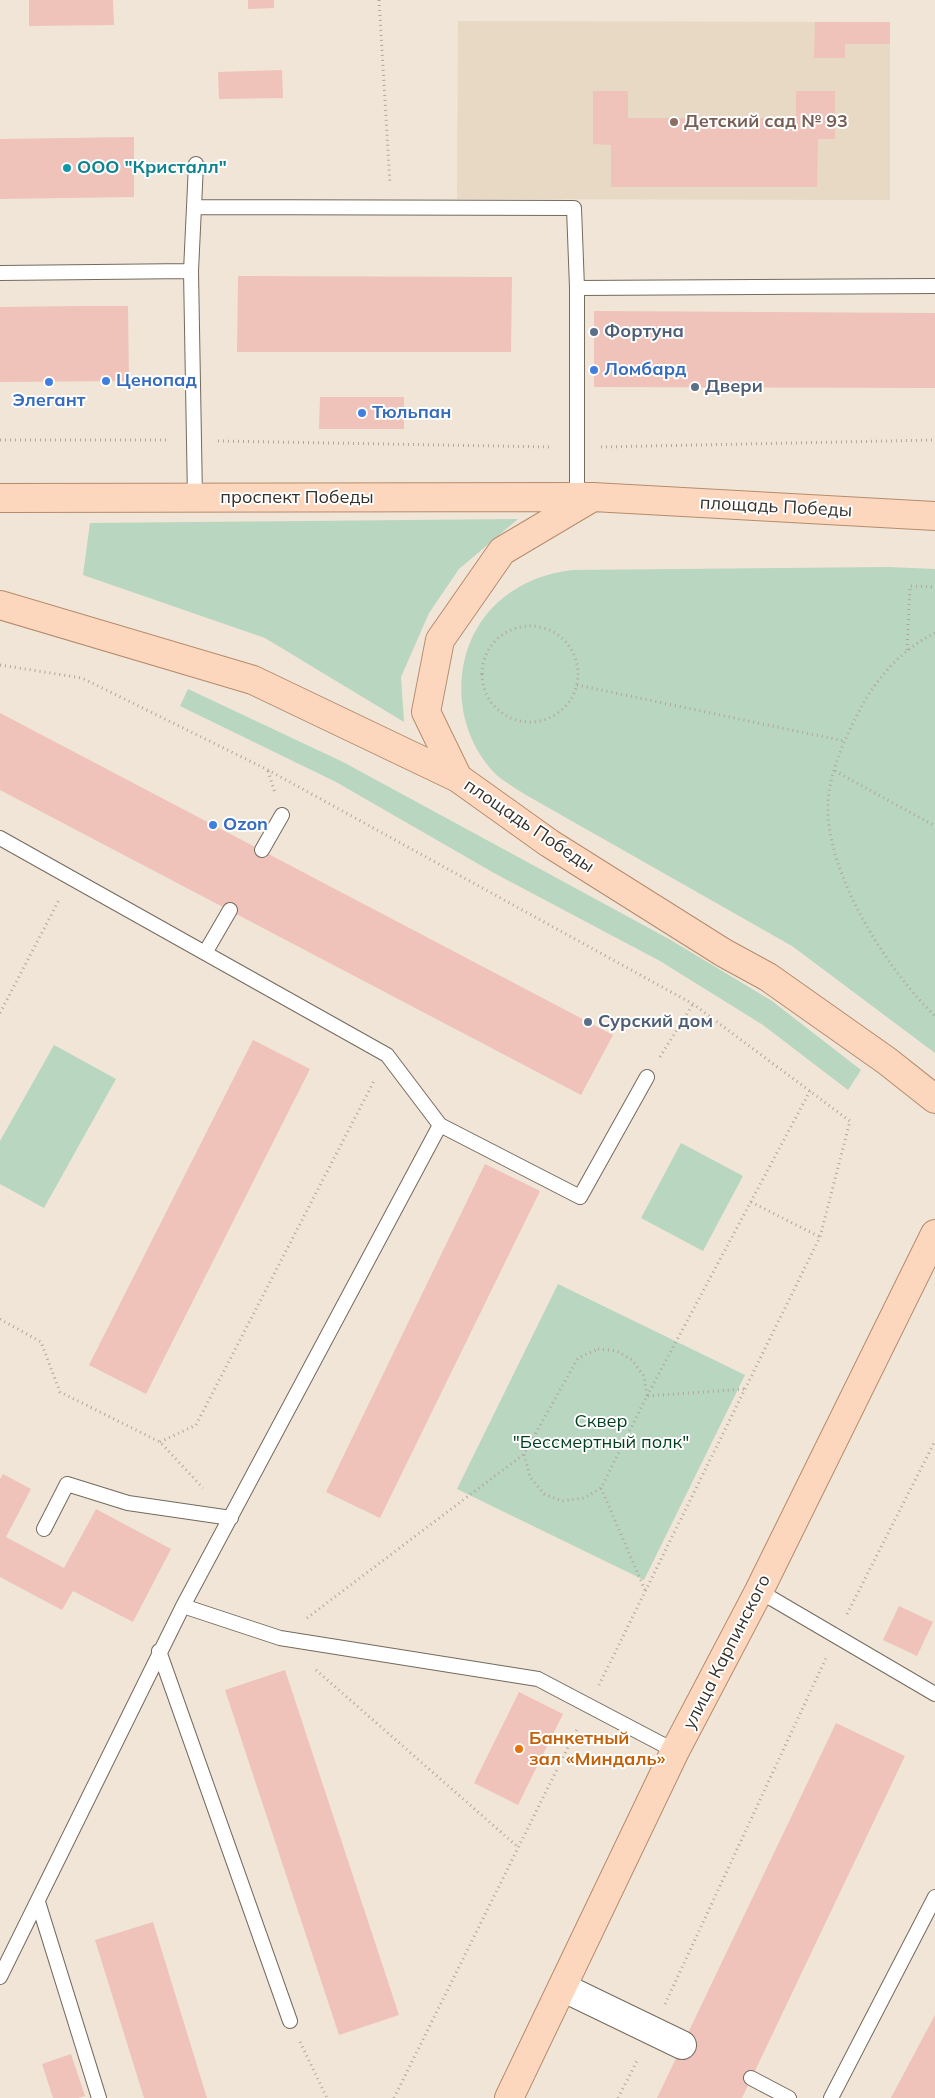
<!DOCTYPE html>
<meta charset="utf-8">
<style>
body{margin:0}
canvas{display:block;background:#f0e5d6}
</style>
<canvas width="935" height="2098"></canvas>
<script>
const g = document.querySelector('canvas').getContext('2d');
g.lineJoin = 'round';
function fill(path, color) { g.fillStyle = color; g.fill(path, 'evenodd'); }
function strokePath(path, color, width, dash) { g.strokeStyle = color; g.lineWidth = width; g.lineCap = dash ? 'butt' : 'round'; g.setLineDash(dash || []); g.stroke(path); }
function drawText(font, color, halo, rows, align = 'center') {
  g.font = font + ' Mulish,sans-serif'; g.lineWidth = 4; g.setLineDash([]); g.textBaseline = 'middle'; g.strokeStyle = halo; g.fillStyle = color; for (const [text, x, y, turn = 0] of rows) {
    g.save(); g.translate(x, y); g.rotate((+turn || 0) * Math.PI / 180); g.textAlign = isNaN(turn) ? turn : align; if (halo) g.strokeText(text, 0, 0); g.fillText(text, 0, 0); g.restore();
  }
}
fill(new Path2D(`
 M458,21L890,22V200L457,199Z`), '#e8d9c4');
fill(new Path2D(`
 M518,519L459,569L429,613L401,677L404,722L265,638L83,575L90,523Z
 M888,567L935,569V1053L792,946L526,795C517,789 508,784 500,778C448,731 448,642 503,598C524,581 547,573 573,570Z
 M188,689L343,762L669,939L772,1001L861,1070L848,1090L763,1025L660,961L494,873L336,782L180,706Z
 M54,1045L116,1079L44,1208L0,1184V1141Z
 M681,1143L743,1176L703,1251L641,1218Z
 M558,1284L745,1375L644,1580L457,1489Z`), '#b8d6c0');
fill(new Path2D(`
 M29,0H113L114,25L29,26Z
 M248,0H274V8L248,9Z
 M815,22H890V44H845V58H814Z
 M282,70L283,98L219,99L218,72Z
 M593,91H628V118H796V91H835V139H818L817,187H611V145L593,144Z
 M134,137V197L0,199V139Z
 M238,276L512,277L511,352H237Z
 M83,306H128L129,381L0,382V307Z
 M594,311L935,313V388L594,387Z
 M320,397H404V429H319Z
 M0,713L613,1035L581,1095L0,790Z
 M253,1040L310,1069L146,1394L89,1365Z
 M485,1164L540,1191L380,1518L326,1492Z
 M3,1474L31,1489L6,1537L64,1568L96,1509L171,1549L133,1622L73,1591L62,1610L0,1577V1479Z
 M899,1606L933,1622L917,1656L883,1640Z
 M285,1670L399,2015L339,2035L225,1690Z
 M519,1692L563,1714L518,1805L474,1783Z
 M836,1723L905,1756L742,2098H657Z
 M153,1922L207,2098H144L95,1940Z
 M935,2015V2098H891L893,2094Z
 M71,2054L85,2096L78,2098H53L42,2064Z`), '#efc3b9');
const lane = new Path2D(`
 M194,207L196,164
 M0,273L191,271
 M577,288L935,286
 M195,498L191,271L194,207L574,208L577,288V497
 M0,838L387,1055L440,1125
 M262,850L282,815
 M205,953L230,910
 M647,1077L580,1197L440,1125L183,1606L280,1638L538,1679L675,1751
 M44,1529L67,1484L128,1503L231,1518
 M759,1591L935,1694
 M159,1651L290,2021
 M38,1902L99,2098
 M0,1977L183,1606
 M751,2078L789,2098
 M831,2098L935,1897`);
const street = new Path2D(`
 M564,1988L682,2045`);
const primary = new Path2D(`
 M593,497L502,551L440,640L426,712L458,778L549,843L724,953L768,977L887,1061L935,1099
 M0,498L593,497L935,516
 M0,605L253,680L458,778
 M509,2098L675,1751L759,1591L935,1234`);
strokePath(lane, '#746a5d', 16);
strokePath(street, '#746a5d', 30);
strokePath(primary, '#b58c6d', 30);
strokePath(new Path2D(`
 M379,0L390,184
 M0,440H169
 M218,441L552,447
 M601,447L935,440
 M482 674a48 48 0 1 1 96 0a48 48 0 1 1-96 0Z
 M935,633C899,651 874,681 856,717C843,743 829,774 828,804C825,872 887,970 935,1016
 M907,650L910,586L935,587
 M0,665L82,678L268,770L693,1004L850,1121L820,1237L599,1685
 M577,685L844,741
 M268,771L275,793
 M835,771L935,826
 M0,1013L60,898
 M660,1057L693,1004
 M751,1202L820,1237
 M0,1319L41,1342L60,1392L160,1442L203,1488
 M598,1349L617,1351L632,1360L644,1376L647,1396L601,1488L584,1498L562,1501L544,1494L530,1477L524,1454L578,1358Z
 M647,1396L810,1091
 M648,1396L745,1389
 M160,1442L196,1425L375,1079
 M601,1488L645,1590
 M847,1614L935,1441
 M307,1618L524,1454
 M316,1670L518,1847
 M665,2004L826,1658
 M300,2042L327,2098
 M394,2098L578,1727
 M618,2098L638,2059`), '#b0a79b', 3, [1, 4]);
strokePath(lane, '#fff', 14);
strokePath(street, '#fff', 28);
strokePath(primary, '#fdd7bd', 28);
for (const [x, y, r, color] of [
 [674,122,5,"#8d6e63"],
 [67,168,5,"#0f9aa8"],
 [594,332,5,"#5c6f8a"],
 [594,370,5,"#3f7fe0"],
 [106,381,5,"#3f7fe0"],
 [49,382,5,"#3f7fe0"],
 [695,387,5,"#5c6f8a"],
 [362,413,5,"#3f7fe0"],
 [213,825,5,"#3f7fe0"],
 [588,1022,5,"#5c6f8a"],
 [519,1749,5,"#e8710a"]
]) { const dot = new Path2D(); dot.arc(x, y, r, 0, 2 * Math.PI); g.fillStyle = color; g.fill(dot); strokePath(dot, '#fff', 2); }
drawText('bold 18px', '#785e54', '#fff', [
 ["Детский сад № 93",684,122]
], 'left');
drawText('bold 18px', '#0d838f', '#fff', [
 ["ООО \"Кристалл\"",77,168]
], 'left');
drawText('bold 18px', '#4e5e75', '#fff', [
 ["Фортуна",604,332],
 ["Двери",705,387],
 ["Сурский дом",598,1022]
], 'left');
drawText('bold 18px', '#366cbe', '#fff', [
 ["Ломбард",604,370],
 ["Ценопад",116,381],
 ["Элегант",49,401,"center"],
 ["Тюльпан",372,413],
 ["Ozon",223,825]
], 'left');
drawText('18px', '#34302a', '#fff', [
 ["проспект Победы",297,498],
 ["площадь Победы",776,507,3],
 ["площадь Победы",529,826,34],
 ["улица Карпинского",727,1652,-63]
]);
drawText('18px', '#003e1e', '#fff', [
 ["Сквер",601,1422],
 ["\"Бессмертный полк\"",601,1443]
]);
drawText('bold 18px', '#c56008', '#fff', [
 ["Банкетный",529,1739],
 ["зал «Миндаль»",529,1760]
], 'left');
</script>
